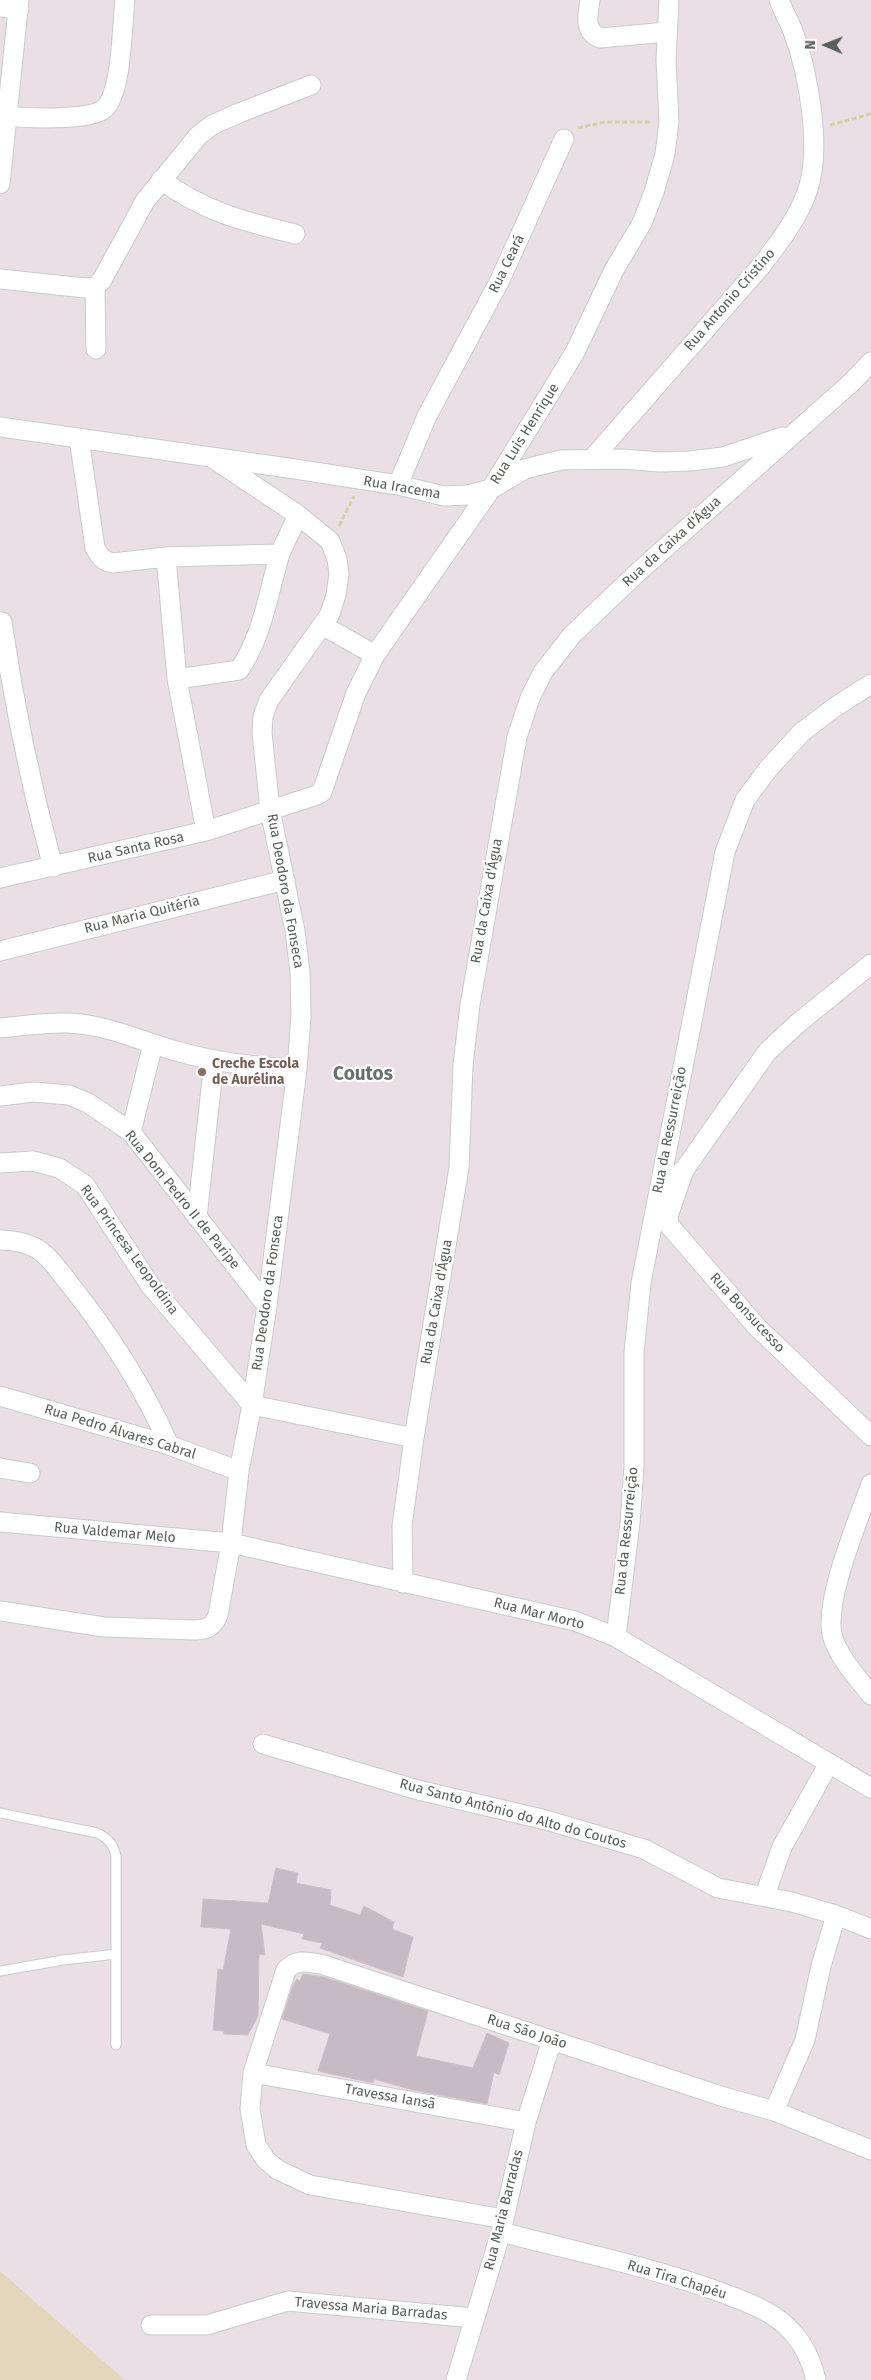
<!DOCTYPE html>
<meta charset="utf-8">
<style>
body{margin:0}
#map{position:relative;width:871px;height:2380px;overflow:hidden;background:#ebdfe6;font-family:"Fira Sans",sans-serif}
canvas{display:block}
.north{position:absolute;left:801px;top:20px;width:50px;height:50px;-webkit-text-stroke:4px #fff;paint-order:stroke;rotate:271deg;font-size:14px;font-weight:700;line-height:20px;text-align:center;color:#58605a}
.north::after{content:'';display:block;margin:auto;width:18px;height:22px;background:#58605a;clip-path:polygon(50% 0,100% 100%,50% 72%,0 100%)}
</style>
<div id="map">
<canvas width="871" height="2380"></canvas>
<div class="north">N</div>
</div>
<script>
const g = document.querySelector('canvas').getContext('2d');
g.lineJoin = 'round';
function fill(path, color) { g.fillStyle = color; g.fill(path, 'evenodd'); }
function strokePath(path, color, width, dash) { g.strokeStyle = color; g.lineWidth = width; g.lineCap = dash ? 'butt' : 'round'; g.setLineDash(dash || []); g.stroke(path); }
function drawText(font, color, halo, rows, align = 'center') {
  g.font = font + ' "Fira Sans",sans-serif'; g.lineWidth = 4.5; g.setLineDash([]); g.textBaseline = 'middle'; g.strokeStyle = halo; g.fillStyle = color; for (const [text, x, y, turn = 0] of rows) {
    g.save(); g.translate(x, y); g.rotate((+turn || 0) * Math.PI / 180); g.textAlign = isNaN(turn) ? turn : align; if (halo) g.strokeText(text, 0, 0); g.fillText(text, 0, 0); g.restore();
  }
}
fill(new Path2D(`
 M0,2271L125,2380H0Z`), '#e3d6bb');
const building = new Path2D(`
 M276,1868L298,1873L296,1883L331,1890L330,1905L360,1915L364,1906L394,1922L392,1929L413,1937L403,1977L320,1948L322,1943L302,1939L304,1934L261,1924L265,1955L259,1954L258,2016L248,2035L224,2034V2031L213,2030L218,1969L223,1970L231,1929L201,1927L203,1899L268,1903Z
 M303,1974L324,1977L428,2011L416,2056L473,2068L487,2033L509,2043L499,2075L494,2072L487,2104L413,2090L374,2079L373,2083L318,2071L330,2034L282,2019L293,1985L297,1979L300,1981Z`);
fill(building, '#c6bbc3');
strokePath(building, '#d0bdc9', 1);
const lane = new Path2D(`
 M0,1813L97,1833C109,1839 113,1844 116,1856V2045
 M0,1971L63,1960L116,1954`);
const street = new Path2D(`
 M590,0C588,15 583,31 600,38L667,32
 M0,7L19,9
 M0,115C19,118 92,122 105,108C122,91 122,25 125,0
 M161,180C205,212 243,221 295,234
 M0,184L19,0
 M0,279L85,288L95,287L102,280L145,201L198,136L212,125L239,113L311,85
 M95,287L96,349
 M0,427L295,469L398,485L444,496L467,495L491,489L525,469L561,460L622,459L660,462L690,461L723,457L782,437
 M79,438L95,548C100,557 103,561 113,563L166,557L280,554
 M592,459L761,266C779,243 799,217 808,189C822,147 808,72 793,31C789,21 783,11 779,0
 M398,485L427,416L499,282L564,139
 M166,557L177,679L206,831
 M2,622C14,705 31,786 53,867
 M322,625L375,655
 M177,679L239,670C262,638 268,594 279,557C284,543 292,529 298,515
 M0,878L206,831L317,795L322,792L356,693L375,655L491,489L555,385L575,352L614,270L642,223L654,192L665,154L669,122L666,60L669,0
 M0,951L285,880
 M0,1028C22,1026 46,1022 69,1023C109,1025 142,1042 180,1052C218,1063 257,1066 297,1070
 M0,1096L33,1092L69,1095L88,1103L131,1132L267,1306
 M131,1132L153,1044
 M0,1163L33,1161L59,1168L85,1185L150,1285L252,1405L414,1438
 M684,1170L668,1216L669,1225L757,1327L871,1436
 M674,1177L684,1170L767,1052L797,1024L871,964
 M197,1217L214,1061
 M0,1240C11,1240 23,1242 34,1247C48,1254 58,1270 68,1282C108,1332 143,1386 169,1445
 M0,1396L169,1445L239,1471
 M0,1468L30,1473
 M871,1484C859,1519 822,1604 833,1638C840,1659 857,1677 871,1695
 M0,1522L231,1543L575,1621L616,1637L871,1788
 M403,1583L402,1526L414,1438L459,1168L463,1065L470,1005L517,737L530,698L543,672L572,635L637,573L852,382L871,362
 M0,1611L104,1627L196,1630C208,1629 213,1627 218,1615L231,1543L239,1471L252,1405L267,1306L297,1070L301,1016L300,972L295,931L270,810L262,733L263,716L269,700L330,614L336,595L339,574L337,559L330,541L298,515L211,457
 M616,1637L630,1523L634,1467V1353L641,1283L725,852L745,800L768,769L802,732L835,707L871,684
 M263,1744L418,1790L546,1820L644,1849L718,1888L792,1902L836,1915L871,1929
 M765,1895L782,1847L828,1765
 M253,2073L526,2122
 M774,2111L805,2040L821,1966L836,1915
 M504,2219L310,2185L278,2170L266,2160L256,2145L250,2109L253,2073L286,1970C297,1958 308,1962 324,1965L724,2097L774,2111L871,2150
 M501,2232C574,2251 647,2266 717,2291C744,2301 775,2311 793,2333C805,2346 812,2363 816,2380
 M151,2325H207L288,2301L474,2318
 M456,2380L501,2232L526,2122L552,2040`);
strokePath(lane, '#c6cdc8', 11);
strokePath(street, '#c6cdc8', 21);
strokePath(new Path2D(`
 M830,125L871,114
 M578,128L605,122H651
 M339,526L354,496`), '#d5d19e', 3, [5, 2.5]);
strokePath(lane, '#fff', 9);
strokePath(street, '#fff', 19);
for (const [x, y, r, color] of [
 [202,1072,5,"#8d6e63"]
]) { const dot = new Path2D(); dot.arc(x, y, r, 0, 2 * Math.PI); g.fillStyle = color; g.fill(dot); strokePath(dot, '#fff', 2); }
drawText('14px', '#58605a', '#fff', [
 ["Rua Ceará",507,264,-64],
 ["Rua Antonio Cristino",730,300,-49],
 ["Rua Luis Henrique",525,434,-58],
 ["Rua Iracema",402,488,10],
 ["Rua da Caixa d'Água",672,542,-42],
 ["Rua Santa Rosa",136,848,-13],
 ["Rua Deodoro da Fonseca",285,891,80],
 ["Rua da Caixa d'Água",487,901,-80],
 ["Rua Maria Quitéria",142,915,-14],
 ["Rua da Ressurreição",670,1130,-79],
 ["Rua Dom Pedro II de Paripe",182,1200,51],
 ["Rua Princesa Leopoldina",129,1250,54],
 ["Rua Deodoro da Fonseca",268,1293,-82],
 ["Rua da Caixa d'Água",437,1302,-80],
 ["Rua Bonsucesso",747,1313,47],
 ["Rua Pedro Álvares Cabral",120,1432,17],
 ["Rua da Ressurreição",627,1531,-84],
 ["Rua Valdemar Melo",115,1533,5],
 ["Rua Mar Morto",539,1614,14],
 ["Rua Santo Antônio do Alto do Coutos",513,1814,15],
 ["Rua São João",527,2032,18],
 ["Travessa Iansã",390,2097,10],
 ["Rua Maria Barradas",504,2210,-76],
 ["Rua Tira Chapéu",677,2280,17],
 ["Travessa Maria Barradas",371,2309,5]
]);
drawText('bold 14px', '#785e54', '#fff', [
 ["Creche Escola",212,1064],
 ["de Aurélina",212,1080]
], 'left');
drawText('bold 19px', '#69726a', '#fff', [
 ["Coutos",363,1075]
]);
</script>
